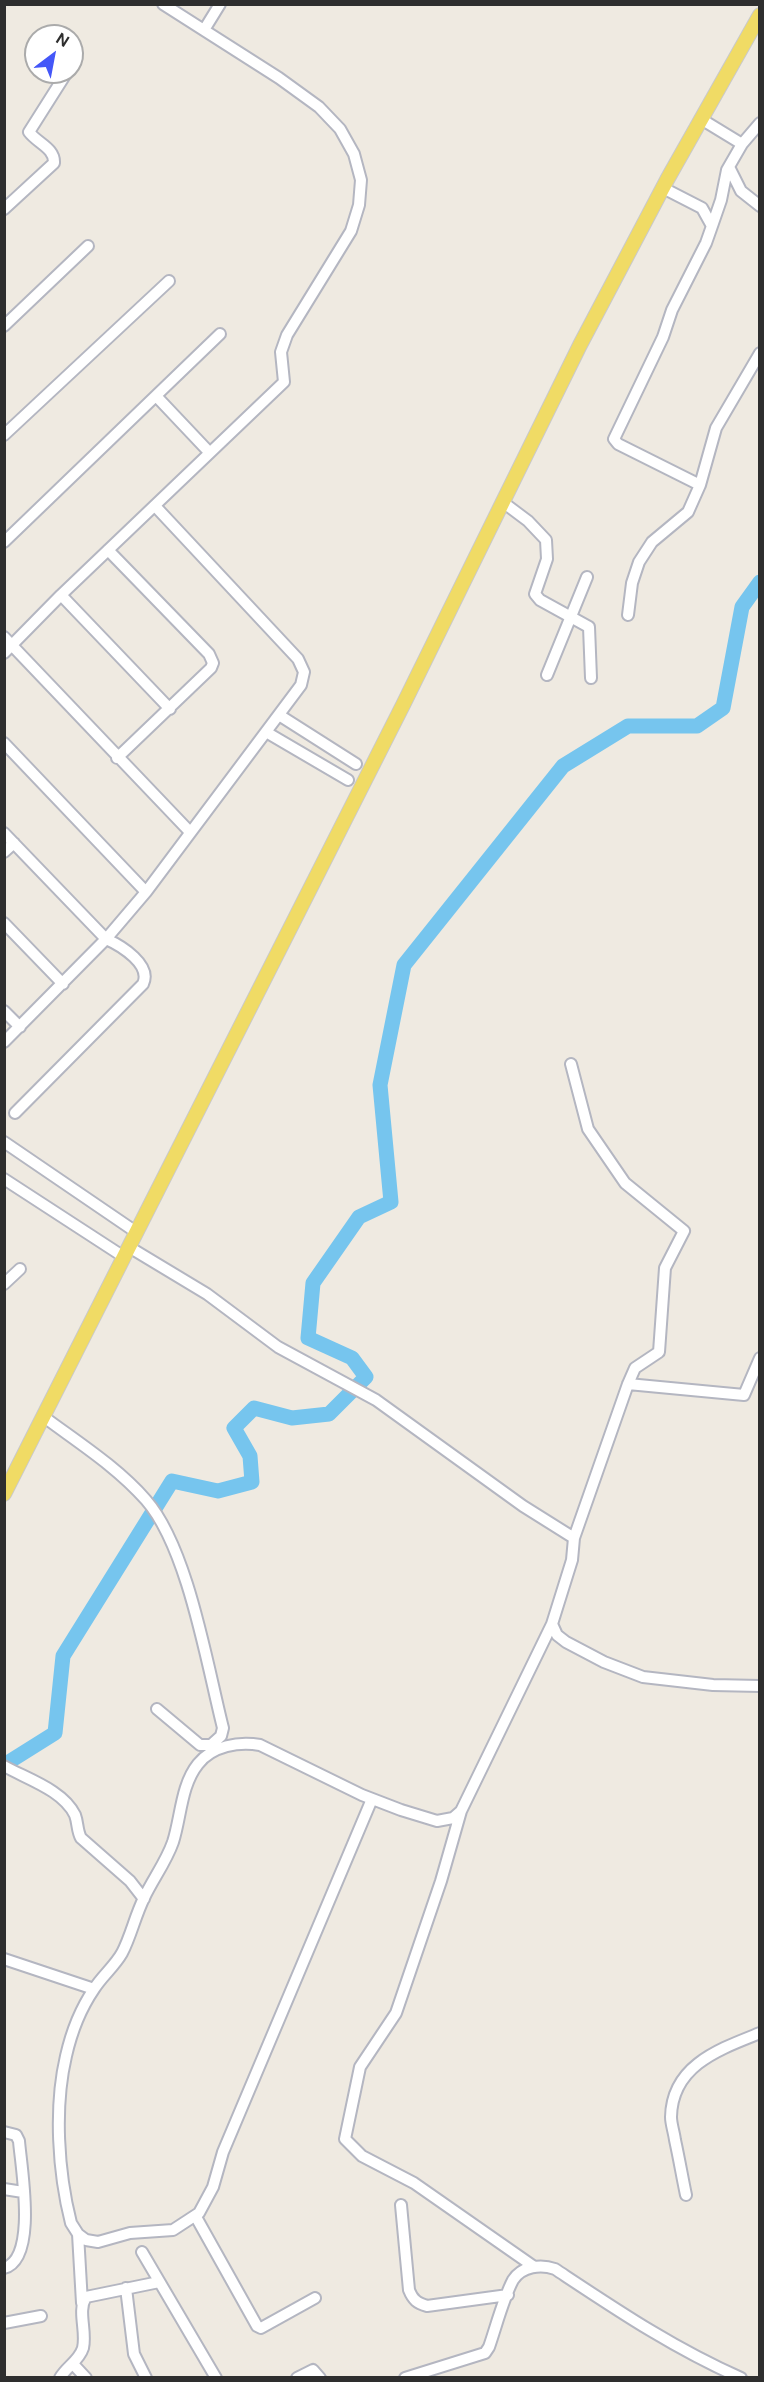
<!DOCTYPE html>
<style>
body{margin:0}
#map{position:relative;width:764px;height:2382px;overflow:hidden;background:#efeae1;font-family:"DM Sans",sans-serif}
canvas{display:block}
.frame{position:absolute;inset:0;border:6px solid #2e2e2e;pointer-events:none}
.north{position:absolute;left:24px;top:24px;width:60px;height:60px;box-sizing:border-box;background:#fff;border:2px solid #ababab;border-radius:50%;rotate:32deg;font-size:16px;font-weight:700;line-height:24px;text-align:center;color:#2e2e2e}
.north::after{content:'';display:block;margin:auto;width:21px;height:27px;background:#4457f8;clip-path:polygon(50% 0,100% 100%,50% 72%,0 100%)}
</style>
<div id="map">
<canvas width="764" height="2382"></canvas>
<div class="frame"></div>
<div class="north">N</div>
</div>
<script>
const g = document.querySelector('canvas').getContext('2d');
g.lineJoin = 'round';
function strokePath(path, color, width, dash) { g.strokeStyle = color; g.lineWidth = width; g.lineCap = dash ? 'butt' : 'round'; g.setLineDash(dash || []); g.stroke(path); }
strokePath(new Path2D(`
 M4,1765L55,1733L63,1656L172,1481L218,1491L252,1482L250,1456L234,1428L254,1408L292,1418L329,1414L366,1377L352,1358L308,1338L313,1283L359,1217L391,1202L380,1085L404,965L563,766L628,726H697L723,708L742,607L760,582`), '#76c5ee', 15);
const minor = new Path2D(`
 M204,30L220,4
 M72,64L73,62
 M701,119L742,144L760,123
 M729,167L741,191L760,206
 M663,188L702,208L712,226L706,243L672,310L663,337L614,439L618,444L700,485
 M4,209L54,163C55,148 37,143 29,132L67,72
 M712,226L721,200L727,170L742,144
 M4,326L88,246
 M157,397L209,452
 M4,435L169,281
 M504,503L528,521L546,540L547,559L535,594L540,600L589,627L591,678
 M4,542L220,334
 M108,550L209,654L213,663L211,668L117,758
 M61,595L170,709
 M628,615L632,583L639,562L652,542L688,512L700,485L716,428L760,353
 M4,637L190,832
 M4,653L61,595L284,382L281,352L287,335L351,231L359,205L361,180L354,154L340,129L319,107L279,78L163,4
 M547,675L587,577
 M279,715L356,764
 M266,732L348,780
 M4,743L146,892
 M4,833L106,939C122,946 152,965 143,984L15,1113
 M4,852L14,843
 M4,923L63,984
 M4,1011L20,1027
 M4,1042L106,939L146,892L301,685L304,672L298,659L155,506
 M571,1064L588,1129L625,1183L684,1231L665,1268L659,1352L635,1368L628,1384L574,1538L572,1560L552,1624L557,1635L566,1642L604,1662L643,1677L713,1685L760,1686
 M4,1142L136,1232
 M4,1179L124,1257
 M129,1247L207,1294L278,1347L376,1400L523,1506L574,1538
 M4,1284L20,1269
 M628,1384L744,1395L760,1358
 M44,1417C79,1443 117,1467 146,1500C188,1548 207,1665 223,1728L221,1736L211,1745H200L157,1709
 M4,1766C27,1779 63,1790 75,1815C78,1823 77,1831 81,1838L130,1881L144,1899
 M372,1799L223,2152L213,2187L199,2213L173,2230L130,2233L98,2242L86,2240L78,2234L71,2223C58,2172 54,2107 66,2056C71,2034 81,2008 94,1989C102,1976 114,1967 122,1953C131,1936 135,1916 144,1898C153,1879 166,1862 173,1842C181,1817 181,1785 198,1764C212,1746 239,1741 260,1745L362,1795L401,1810L437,1821L453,1818L461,1811L552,1624
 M461,1811L441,1881L396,2013L360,2067L345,2139L362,2156L414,2183L533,2266
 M4,1959L94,1989
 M4,2132L16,2135L19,2141C21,2167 38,2259 4,2268
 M4,2189L23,2192
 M686,2195C682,2176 679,2158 675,2140C674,2132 671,2124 671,2117C672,2065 720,2049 760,2033
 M401,2205L409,2290C413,2300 417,2303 427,2306L508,2295
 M196,2217L257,2326L261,2328L315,2298
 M78,2234L82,2303
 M142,2252L216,2378
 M126,2288L134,2354L146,2378
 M4,2323L41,2316
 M73,2364L86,2378
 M60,2378C66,2367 79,2361 83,2348C87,2331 77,2311 86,2297L159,2282
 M297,2378L313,2370L320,2378
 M405,2378L485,2353L489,2347C496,2327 503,2299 513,2280C522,2266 541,2264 555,2269C617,2310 673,2348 741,2378`);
const major = new Path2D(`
 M4,1494L404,703L580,345L668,178L760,15`);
strokePath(minor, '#b4b6c1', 14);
strokePath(major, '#c9c9c9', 16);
strokePath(minor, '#fff', 10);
strokePath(major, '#f0db65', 14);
</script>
